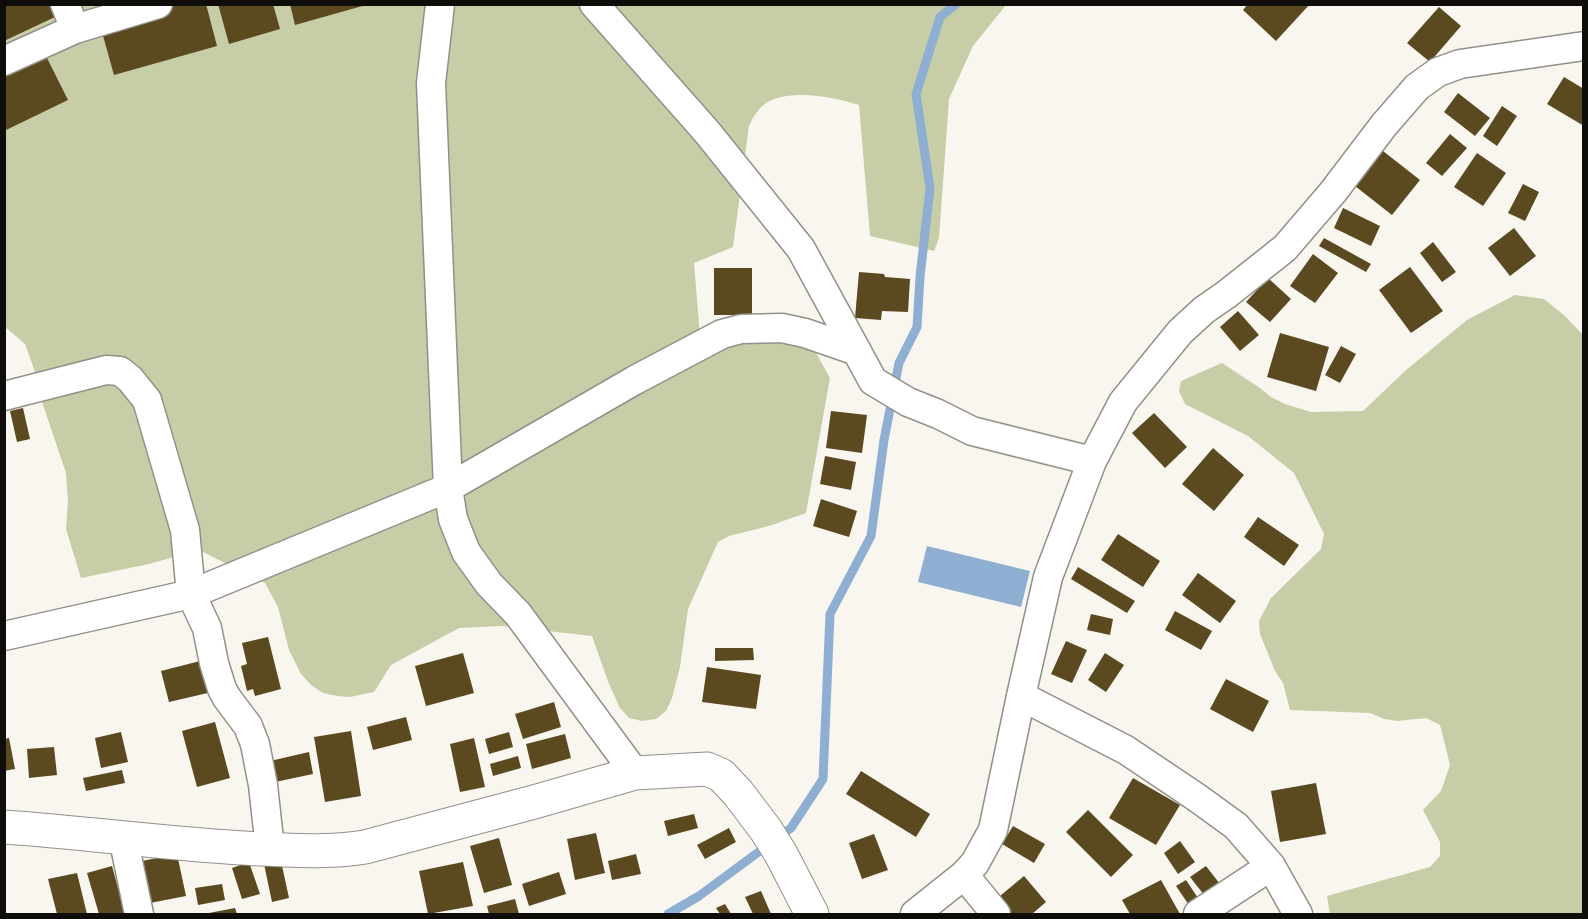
<!DOCTYPE html>
<style>
body{margin:0}
#map{position:relative;width:1588px;height:919px;overflow:hidden;background:#f9f6ef;font-family:"Asap Condensed",sans-serif}
canvas{display:block}
.frame{position:absolute;inset:0;border:6px solid #0e0d0a;pointer-events:none}
</style>
<div id="map">
<canvas width="1588" height="919"></canvas>
<div class="frame"></div>
</div>
<script>
const g = document.querySelector('canvas').getContext('2d');
g.lineJoin = 'round';
function fill(path, color) { g.fillStyle = color; g.fill(path, 'evenodd'); }
function strokePath(path, color, width, dash) { g.strokeStyle = color; g.lineWidth = width; g.lineCap = dash ? 'butt' : 'round'; g.setLineDash(dash || []); g.stroke(path); }
fill(new Path2D(`
 M4,5H1006L973,46L949,99L939,238L934,251L870,236L859,105C835,97 790,88 766,103C758,109 753,117 749,126L733,247L694,263L700,336L811,344L830,378L806,513L769,526L729,536L718,542L688,609L680,667L672,698L666,711L656,719L642,721L629,718L620,708L609,684L592,636L503,626L459,628L391,665L374,692L350,697L337,696L323,693L311,685L301,674L289,650L278,607L265,583L199,550L149,564L81,578L66,529L68,501L66,473L40,396L34,369L25,344L5,327Z
 M1515,295L1544,299L1565,316L1583,335V914H1330L1327,896L1430,867L1440,856V842L1423,810L1441,791L1450,765L1440,725L1426,718L1398,721L1384,719L1370,713L1290,710L1283,683L1275,671L1260,634L1259,621L1271,598L1321,549L1324,534L1294,473L1248,436L1185,404L1179,391L1181,381L1222,363L1260,388L1271,397L1285,404L1311,412L1363,411L1405,371L1467,320Z`), '#c7cda7');
fill(new Path2D(`
 M927,546L1030,571L1021,607L918,582Z`), '#8eaed2');
strokePath(new Path2D(`
 M668,914L699,896L791,828L823,779L830,614L871,536L884,440L899,363L917,327L920,277L930,188L916,94L940,17L956,4`), '#8eaed2', 9);
fill(new Path2D(`
 M4,4H49L55,17L4,41Z
 M176,4H206L217,46L114,75L100,25Z
 M218,4H273L280,29L229,44Z
 M290,4H366V5L295,25Z
 M1248,4H1310L1276,41L1243,10Z
 M1439,7L1461,26L1430,62L1407,43Z
 M45,54L68,100L4,131V73Z
 M1564,77L1584,89V126L1547,104Z
 M1458,93L1490,118L1475,136L1444,112Z
 M1502,106L1517,116L1497,146L1483,136Z
 M1450,134L1467,148L1442,176L1426,163Z
 M1383,151L1420,180L1392,215L1355,186Z
 M1477,153L1506,173L1483,206L1454,187Z
 M1523,184L1539,192L1525,221L1508,213Z
 M1343,208L1380,226L1371,246L1334,228Z
 M1514,228L1536,256L1510,276L1488,248Z
 M1324,238L1371,264L1366,272L1319,246Z
 M1433,242L1456,272L1442,282L1420,253Z
 M1313,254L1338,273L1315,303L1290,286Z
 M1410,267L1443,311L1411,333L1379,290Z
 M714,268H752V315H714Z
 M859,272L884,274L885,277L910,279L908,312L882,311L881,320L855,318Z
 M1268,278L1291,299L1270,322L1246,302Z
 M1238,311L1259,335L1240,351L1220,327Z
 M1280,333L1329,347L1316,391L1267,377Z
 M1341,346L1356,354L1340,383L1325,375Z
 M23,408L30,439L17,442L10,411Z
 M831,411L867,415L862,453L826,448Z
 M1154,413L1187,447L1165,468L1132,433Z
 M1213,448L1244,475L1214,511L1182,484Z
 M825,456L856,462L851,490L820,484Z
 M821,499L857,511L849,537L813,526Z
 M1258,517L1299,545L1284,566L1244,537Z
 M1118,534L1160,561L1143,587L1101,560Z
 M1078,567L1135,601L1127,613L1071,579Z
 M1198,573L1236,601L1220,623L1182,595Z
 M1175,611L1212,631L1201,650L1165,630Z
 M1091,614L1113,619L1110,635L1087,630Z
 M268,637L281,689L255,696L253,689L247,691L241,666L247,664L242,643Z
 M1066,641L1087,650L1072,683L1051,674Z
 M715,648H753L754,660L715,661Z
 M463,653L474,693L426,706L415,666Z
 M1105,653L1124,665L1106,692L1088,680Z
 M204,660L212,692L169,702L161,671Z
 M707,667L761,675L756,709L702,702Z
 M1226,679L1269,701L1253,732L1210,709Z
 M554,702L561,727L523,739L515,714Z
 M406,717L412,740L373,750L367,727Z
 M215,722L230,778L197,787L182,731Z
 M351,731L361,796L325,802L314,737Z
 M121,732L128,762L101,768L95,738Z
 M509,732L513,747L489,754L485,739Z
 M565,734L571,758L532,769L526,744Z
 M9,738L15,769L4,771V739Z
 M474,738L485,787L460,792L450,744Z
 M54,747L57,775L29,778L27,749Z
 M309,752L313,774L275,782L270,761Z
 M518,756L521,768L493,776L490,764Z
 M122,770L125,783L86,791L83,778Z
 M861,771L930,814L916,837L846,794Z
 M1133,778L1180,805L1156,845L1109,818Z
 M1316,783L1326,834L1280,842L1271,791Z
 M1088,810L1133,855L1111,877L1066,832Z
 M694,814L698,828L668,836L664,821Z
 M1013,826L1045,844L1034,863L1002,844Z
 M729,828L736,842L705,859L697,845Z
 M596,833L605,873L575,880L567,839Z
 M874,834L888,870L862,879L849,843Z
 M499,838L512,885L484,893L470,846Z
 M1180,841L1195,862L1178,874L1164,853Z
 M177,854L186,896L150,903L142,861Z
 M636,854L641,874L612,880L608,861Z
 M281,861L289,898L272,902L264,864Z
 M249,862L260,894L242,899L232,868Z
 M463,862L473,906L428,914L419,871Z
 M112,866L125,914H99L87,873Z
 M1206,866L1223,888L1208,900L1190,877Z
 M559,872L566,894L529,906L522,884Z
 M77,873L87,914H57L48,879Z
 M1024,876L1046,902L1032,914H1005L994,901Z
 M1161,880L1180,914H1130L1122,900Z
 M1186,880L1202,904L1193,911L1176,886Z
 M222,884L225,900L198,905L195,888Z
 M761,891L771,914H753L745,897Z
 M515,899L519,914H489L487,906Z
 M725,904L731,914H720L716,908Z
 M235,908L237,914H209V913Z`), '#5b4920');
const minor = new Path2D(`
 M65,4L75,29
 M440,4L431,83L448,488L453,519L466,552L489,584L518,614L635,773
 M594,4L707,132L801,249L873,381L908,402L938,414L972,431L1092,461
 M4,61L75,29L158,4
 M4,396L106,370L120,371L130,379L147,400L185,530L191,594L4,636
 M1021,696L1126,750L1196,797L1236,826L1271,866L1298,914
 M123,837L139,914
 M270,849L263,785L255,744L248,726L227,698L222,689L214,663L207,628L191,594L448,488L635,380L722,334L741,329L782,328L805,333L857,351
 M964,875L996,914
 M915,914L964,875L975,863L993,830L1021,696L1048,577L1092,461L1123,402L1180,332L1204,310L1227,294L1285,248L1333,192L1384,125L1417,87L1438,72L1460,64L1584,46
 M1198,914L1271,866`);
const tertiary = new Path2D(`
 M4,827C90,833 175,845 260,849C295,850 330,853 365,847L534,802L635,773L707,769L721,775L738,793L766,830L781,854L812,914`);
strokePath(minor, '#93908a', 31);
strokePath(tertiary, '#93908a', 35);
strokePath(minor, '#fff', 28);
strokePath(tertiary, '#fff', 33);
</script>
